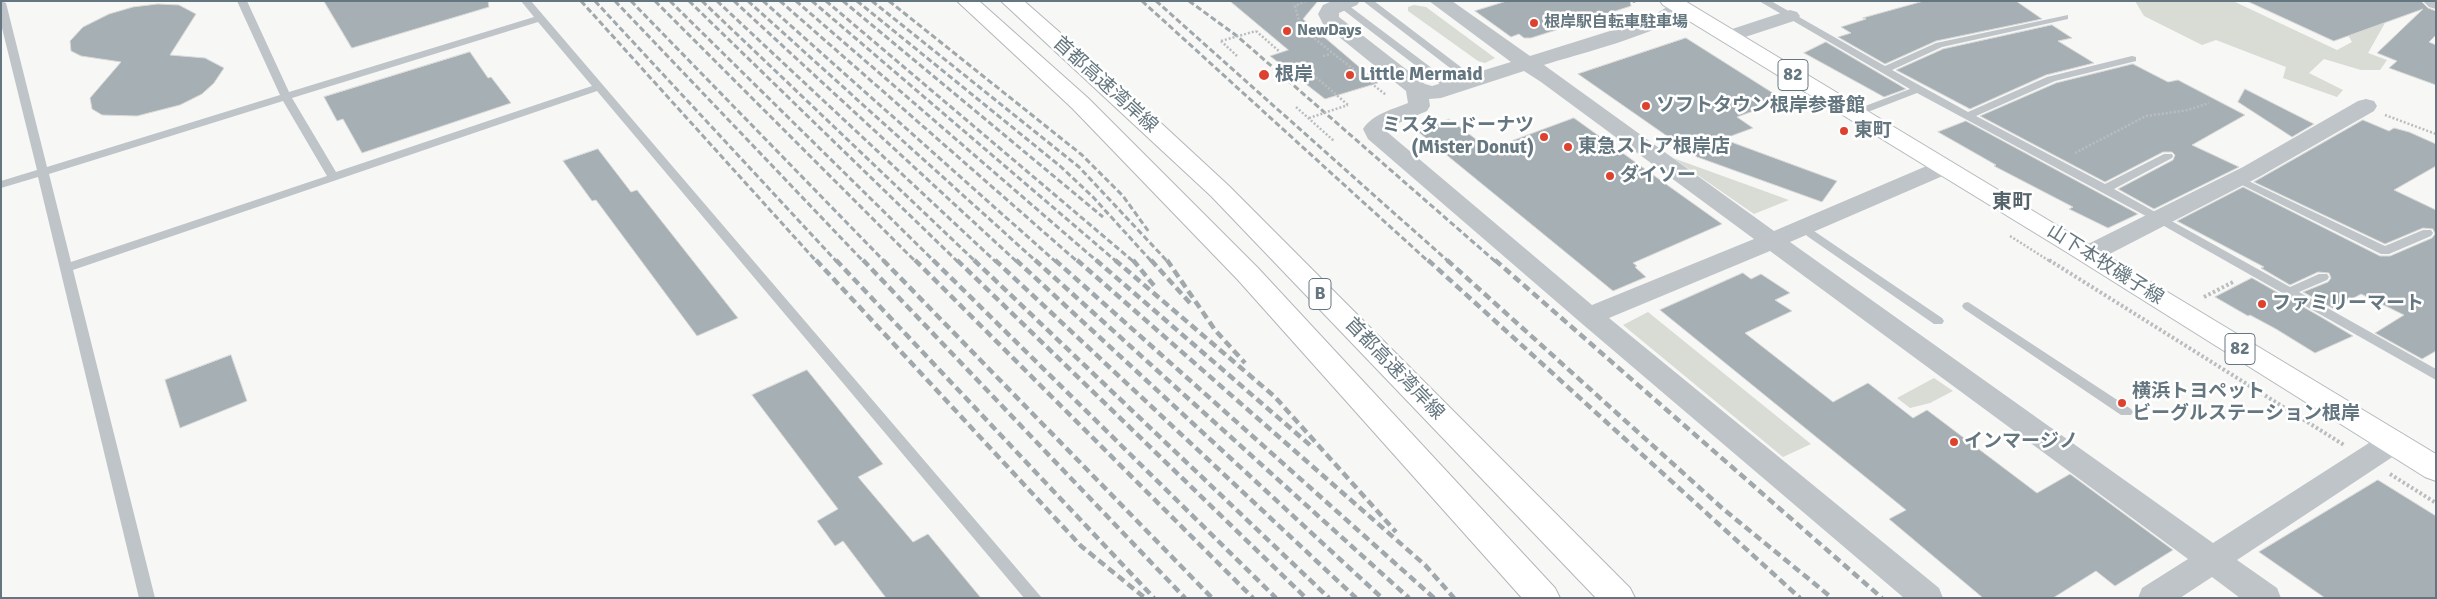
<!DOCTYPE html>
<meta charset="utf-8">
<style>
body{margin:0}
#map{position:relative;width:2437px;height:599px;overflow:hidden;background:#f7f7f5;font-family:Signika,sans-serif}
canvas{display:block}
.frame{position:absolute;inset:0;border:2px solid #64767f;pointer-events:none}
</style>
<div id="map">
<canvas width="2437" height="599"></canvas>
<div class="frame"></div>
</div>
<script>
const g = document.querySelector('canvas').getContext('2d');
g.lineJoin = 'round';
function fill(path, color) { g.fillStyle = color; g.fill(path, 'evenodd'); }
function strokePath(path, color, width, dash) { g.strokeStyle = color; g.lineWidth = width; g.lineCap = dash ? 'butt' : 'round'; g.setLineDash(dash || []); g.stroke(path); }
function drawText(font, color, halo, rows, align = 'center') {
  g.font = font + ' Signika,"Noto Sans JP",sans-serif'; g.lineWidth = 5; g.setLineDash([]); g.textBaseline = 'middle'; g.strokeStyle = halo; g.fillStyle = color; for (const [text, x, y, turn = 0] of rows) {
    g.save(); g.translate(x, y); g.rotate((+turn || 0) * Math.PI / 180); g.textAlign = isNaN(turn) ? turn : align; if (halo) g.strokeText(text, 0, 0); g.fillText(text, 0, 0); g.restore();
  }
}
fill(new Path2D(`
 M2135,1H2233L2337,50L2352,42L2348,35L2362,11L2385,23L2368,53L2387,60L2380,70H2361L2324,59L2309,73L2343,90L2337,97L2283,78L2286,67L2216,40L2202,45L2144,16Z
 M1414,5L1426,7L1495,58L1485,63L1478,61L1408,11V7Z
 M1673,158L1789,200L1754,214Z
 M1648,312L1811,444L1783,457L1623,325Z
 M1934,378L1953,391L1930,403L1910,408L1897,398Z`), '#d8dcd4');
const building = new Path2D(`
 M324,1H488L489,7L352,48Z
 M1230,1H1318L1303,19L1378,83L1325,99L1270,56L1288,50Z
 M1507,1H1630L1631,6L1531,38H1524L1519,34L1511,37L1475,11Z
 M1924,1H2016L2042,19L1936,41L1885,64L1838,37L1851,33L1841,27L1866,19L1863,18Z
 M2247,1H2421L2428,8L2436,11V35L2429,42L2436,45V85L2389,68L2397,61L2377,53L2423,9L2334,41Z
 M158,4L179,5L196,14L170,55L205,58L224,68L214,83L202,94L180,105L137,116L102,115L92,109L90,98L121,62L81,56L71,51L70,41L83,27L109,14L133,7Z
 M2052,25L2072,38L2058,41L2094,63L2046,75L1970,109L1896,70L1943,49Z
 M1686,38L1784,100L1737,117L1753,128L1723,139L1837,181L1822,202L1697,157L1578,74Z
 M1826,42L1906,89L1884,97L1804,53Z
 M470,52L488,78L491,77L511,103L362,153L343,119L337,121L324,97Z
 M2133,64L2168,82L2178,80L2245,115L2192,145L2239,167L2154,209L2118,189L2173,160L2175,155L2172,152H2163L2105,182L1980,116L2056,83Z
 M2245,89L2314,124L2292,137L2238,102Z
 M1574,118L1656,177L1722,224L1633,263L1637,266L1635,267L1646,277L1613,291L1416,130L1449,119L1489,149Z
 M2363,120L2389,131L2394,128L2409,132L2436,144V166L2394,190L2436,210V351L2422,359L2375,333L2404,315L2361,294L2334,309L2303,292L2328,282L2331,278L2329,273L2318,272L2290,285L2261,268L2264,267L2177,221L2243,187L2380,256H2390L2432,238L2435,234L2433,229L2423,228L2385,244L2254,182Z
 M1966,121L2138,214L2108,228L2069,209L2073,207L1994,166L1996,165L1938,132Z
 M598,149L631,192L637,190L738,318L697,336L596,200L592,201L563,161Z
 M1743,273L1751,279L1761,274L1790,293L1775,300L1792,311L1745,333L1833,402L1868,383L1913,418L1927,410L2037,493L2070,474L2173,550L2115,586L2096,571L2053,598H1983L1889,519L1906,510L1660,310Z
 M2252,278L2321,317L2353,336L2315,353L2276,329L2250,315L2248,316L2215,297Z
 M231,355L247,401L180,428L165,380Z
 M807,370L883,464L858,477L913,542L928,534L981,598H886L843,541L835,546L817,521L838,509L752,395Z
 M2378,480L2436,516V598H2325L2259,552Z`);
fill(building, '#a6b0b4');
strokePath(building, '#d9d9d7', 1);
const primary = new Path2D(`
 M1660,1H1685L2436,454V481L2425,477L2068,253L1663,5Z`);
const motorway = new Path2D(`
 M957,1H979L1088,98L1258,268L1555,588L1560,598H1522L1238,280L1072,108Z
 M1001,1H1024L1122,87L1229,186L1630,588L1635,598H1596L1211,196Z`);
strokePath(primary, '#b2b8bb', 2);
strokePath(motorway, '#b2b7ba', 2);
strokePath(new Path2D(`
 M1306,1L1295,6L1301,28L1386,95
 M1634,1V3
 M1256,31L1280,52
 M1221,41L1237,56
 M1323,56L1331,54
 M1310,72L1348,105
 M1296,107L1334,141
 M2385,115L2436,134
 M2075,153L2146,116L2188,110L2209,103
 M2010,236L2051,262`), '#b9bdbf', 2.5, [2, 2]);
strokePath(new Path2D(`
 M2049,260L2344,445
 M2204,297L2235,281
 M2390,474L2436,503`), '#b9bdbf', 4, [2.5, 2.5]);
fill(new Path2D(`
 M1,1L6,3L47,167L280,95L237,1H247L289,92L534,17L521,1H531L1042,598H1024L597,91L73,270L155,598H139L38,177L1,188V181L37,170L1,24ZM538,22L592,86L336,172L292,98ZM283,101L327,176L71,262L49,174Z
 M1363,1H1374L1470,74L1482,78L1477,81L1463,78Z
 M1759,1H1771L1885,66L1936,43L2068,15V19L1942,47L1892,70L1968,112L2047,77L2132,56L2136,57V61L2055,81L1976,116L2105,184L2164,154H2172L2173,156L2172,158L2114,189L2290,287L2319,274H2327L2329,277L2327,280L2299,292L2436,369V380L2157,222L1917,93L1860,115H1852V111L1910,89Z
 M1338,2H1344L1449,81L1459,84V88L1441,85L1338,6Z
 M2238,176L2385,246L2423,230H2431L2433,233L2431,236L2389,254H2381L2234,181L2232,179L2234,177Z
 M1811,229L1942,318L1944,321L1942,324H1934L1807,236L1805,233L1807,230Z
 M1968,302L2131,409L2133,412L2131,415H2121L1964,309L1962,306L1964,303Z`), '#bec4c7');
fill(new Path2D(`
 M1332,1H1360L1357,5L1339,13V17L1425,84L1432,86L1511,62L1429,1H1452L1530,56L1645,20C1659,14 1671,0 1687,3L1690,7C1673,31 1575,55 1544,65L1774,231L1936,162L1944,160L1952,162L1956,167L1952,172L1790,242L2213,543L2383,434L2393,431L2403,434L2408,442L2403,450L2237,560L2277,588L2281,598H2240L2212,577L2180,598H2138L2142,588L2188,559L1770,251L1609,318L1939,588L1943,598H1904L1580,322L1368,139L1363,129C1373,114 1391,110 1408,103L1406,91L1323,24L1318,14L1323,5ZM1524,71L1541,82L1754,239L1592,305L1386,131L1387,128L1427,111L1430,106L1429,99L1441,98Z
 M2423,1H2436V9L2429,7Z
 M1790,10L1797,12L1800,16L1797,20L1730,42L1723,40L1720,36L1723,32Z
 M2366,99L2374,101L2377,106L2374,111L2259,177L2098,260L2089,262L2080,260L2076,254L2080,248L2243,167L2358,101Z`), '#bec4c7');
fill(primary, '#fff');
fill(motorway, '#fff');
strokePath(new Path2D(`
 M581,1L817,262
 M595,1L837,262
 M615,1L864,262
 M631,1L885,262
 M655,1L916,262
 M670,1L935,262
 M689,1L958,262
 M702,1L976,262
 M717,1L996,262
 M734,1L1017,262
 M748,1L1037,262
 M763,1L1056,262
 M780,1L1078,262
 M796,1L1098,262
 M812,1L1117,262
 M826,1L1134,262
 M843,1L1103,217
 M857,1L1060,166L1093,197L1152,262
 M872,1L1079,167L1168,262
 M889,1L1082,155L1123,196L1149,232
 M1142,1L1429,262
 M1156,1L1449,262
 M1189,1L1237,36L1496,262`), '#a0a8ac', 3, [6, 3]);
strokePath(new Path2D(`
 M816,260L1081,546L1145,598
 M836,260L1154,598
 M863,260L1185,598
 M883,260L1212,598
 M915,260L1253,598
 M933,260L1276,598
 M957,260L1306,598
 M974,260L1329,598
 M995,260L1356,598
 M1016,260L1382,598
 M1035,260L1409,598
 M1055,260L1434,598
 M1077,260L1425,565L1454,598
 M1096,260L1311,446
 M1115,260L1275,397L1396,532
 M1133,260L1156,288
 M1151,260L1190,303
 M1167,260L1215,330L1245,363
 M1428,260L1800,598
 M1447,260L1722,508L1832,598
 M1495,260L1882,598`), '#a0a8ac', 4.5, [8, 4.5]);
strokePath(new Path2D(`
 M1221,41L1256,31
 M1309,118L1348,105`), '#b9bdbf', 2.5, [2, 2]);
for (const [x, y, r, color] of [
 [1534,23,5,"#dd422f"],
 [1287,31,5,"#dd422f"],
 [1264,75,6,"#dd422f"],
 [1350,75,5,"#dd422f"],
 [1646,106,5,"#dd422f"],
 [1844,131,5,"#dd422f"],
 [1544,137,5,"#dd422f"],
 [1568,147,5,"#dd422f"],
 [1610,176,5,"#dd422f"],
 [2262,304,5,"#dd422f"],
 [2122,403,5,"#dd422f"],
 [1954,442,5,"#dd422f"]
]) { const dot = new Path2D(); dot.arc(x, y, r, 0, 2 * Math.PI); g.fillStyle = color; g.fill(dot); strokePath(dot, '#fff', 2); }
drawText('bold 16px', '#64767f', '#fff', [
 ["根岸駅自転車駐車場",1544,23],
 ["NewDays",1297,31]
], 'left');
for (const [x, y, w] of [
 [1793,75,30],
 [1320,294,22],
 [2240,349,30]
]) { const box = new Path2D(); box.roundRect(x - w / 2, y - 15.5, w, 31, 4); g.fillStyle = '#fff'; g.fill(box); strokePath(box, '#64767f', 1); }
drawText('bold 18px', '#64767f', null, [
 ["82",1793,75],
 ["B",1320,294],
 ["82",2240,349]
]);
drawText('bold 19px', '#64767f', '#fff', [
 ["根岸",1275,75],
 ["Little Mermaid",1360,75],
 ["ソフトタウン根岸参番館",1656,106],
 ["ミスタードーナツ",1534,126,"right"],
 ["(Mister Donut)",1534,148,"right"],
 ["東町",1854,131],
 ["東急ストア根岸店",1578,147],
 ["ダイソー",1620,176],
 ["ファミリーマート",2272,304],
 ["横浜トヨペット",2132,392],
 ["ビーグルステーション根岸",2132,414],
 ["インマージノ",1964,442]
], 'left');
drawText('19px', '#64767f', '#fff', [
 ["首都高速湾岸線",1105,85,42],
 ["山下本牧磯子線",2105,265,32],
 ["首都高速湾岸線",1394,369,46]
]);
drawText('bold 20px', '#55636a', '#fff', [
 ["東町",2012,203]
]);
</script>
